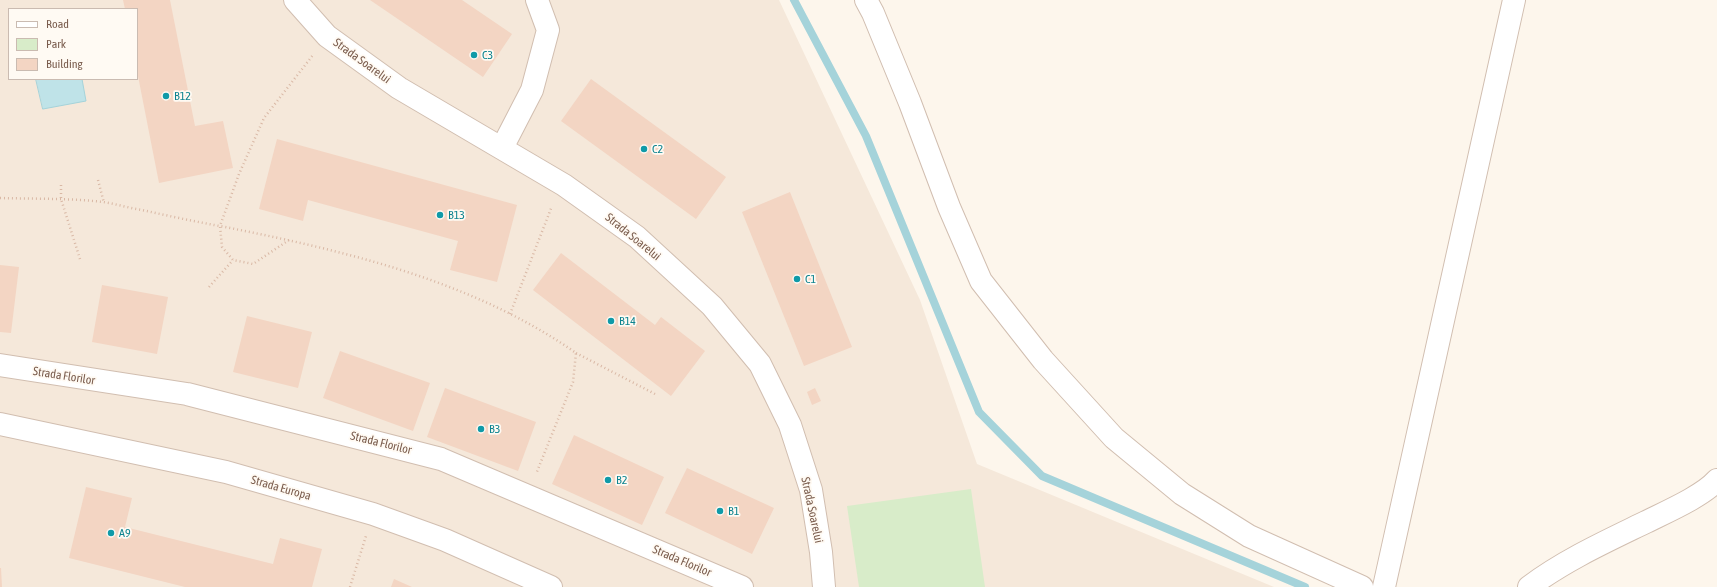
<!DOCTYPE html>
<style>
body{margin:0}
#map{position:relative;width:1717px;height:587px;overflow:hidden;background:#fdf6ec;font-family:"Asap Condensed",sans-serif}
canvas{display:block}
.legend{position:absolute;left:8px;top:8px;width:130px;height:72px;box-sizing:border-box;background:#fffaf3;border:1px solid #cabbb1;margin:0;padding:5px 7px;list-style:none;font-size:12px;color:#7a5c4d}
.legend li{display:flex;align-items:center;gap:8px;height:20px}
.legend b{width:20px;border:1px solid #cabbb1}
</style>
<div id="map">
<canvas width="1717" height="587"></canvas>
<ul class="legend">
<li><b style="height:5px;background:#fff"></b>Road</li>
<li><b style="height:11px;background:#d8ecc9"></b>Park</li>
<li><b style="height:11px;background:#f3d5c3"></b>Building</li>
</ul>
</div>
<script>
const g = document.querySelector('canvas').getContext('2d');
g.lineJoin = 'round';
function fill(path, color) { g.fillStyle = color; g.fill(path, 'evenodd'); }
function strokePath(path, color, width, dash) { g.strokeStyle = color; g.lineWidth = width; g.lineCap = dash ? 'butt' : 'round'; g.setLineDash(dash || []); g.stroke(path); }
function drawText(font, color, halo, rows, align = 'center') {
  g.font = font + ' "Asap Condensed",sans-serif'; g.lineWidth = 3.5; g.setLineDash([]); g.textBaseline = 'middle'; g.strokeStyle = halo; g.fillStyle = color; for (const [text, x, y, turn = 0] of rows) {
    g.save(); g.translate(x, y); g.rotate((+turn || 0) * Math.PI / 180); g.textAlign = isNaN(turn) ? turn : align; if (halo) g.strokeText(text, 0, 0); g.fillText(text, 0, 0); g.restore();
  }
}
fill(new Path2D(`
 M0,0H779L920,300L977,464L1274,587H0ZM9,9H137V79H9Z`), '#f5e8da');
fill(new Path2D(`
 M971,489L985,587H859L847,506Z`), '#d8ecc9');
const water = new Path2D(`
 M36,79H82L86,101L43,109Z`);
fill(water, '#bfe3e8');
strokePath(water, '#a5d3da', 1);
strokePath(new Path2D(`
 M794,0L866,136L979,412L1042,476L1305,587`), '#a5d3da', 8);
fill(new Path2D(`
 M123,0H170L195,126L223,121L233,168L159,183L137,71V9H125Z
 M370,0H462L512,34L483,77Z
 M591,79L726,177L696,219L561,121Z
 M277,139L517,205L497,282L450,270L458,241L308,200L303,221L259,209Z
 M790,192L852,347L804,366L742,212Z
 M561,253L655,325L661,317L705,351L671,396L533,290Z
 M0,265L19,267L11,333L0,332Z
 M102,285L168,297L157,354L92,342Z
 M247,316L312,332L298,388L233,372Z
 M340,351L430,383L413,431L323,398Z
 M445,388L536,422L518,471L427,437Z
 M815,388L821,401L812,405L807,392Z
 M574,435L664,477L642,525L552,484Z
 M687,468L774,508L752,554L665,513Z
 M86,487L132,498L125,527L273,564L280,538L322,549L312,587H185L69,558Z
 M0,568H1L2,587H0Z
 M394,579L412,587H391Z`), '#f3d5c3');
const minor = new Path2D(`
 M295,0L327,36L399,88L564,185L637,237L712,306L760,364L790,425L811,490L821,552L824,587
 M866,0L873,13L910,103L949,207L981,281L1043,360L1114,438L1182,494L1249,536L1362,587
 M502,148L532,90L548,30L537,0
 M0,365L187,394L441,459L742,587
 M1384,587L1514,0
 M1529,587C1565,560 1607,541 1646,522C1666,512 1703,496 1717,480`);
const tertiary = new Path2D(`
 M0,424L226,472L373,514L445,540L551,587`);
strokePath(minor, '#d1beb0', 24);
strokePath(tertiary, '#d1beb0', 24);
strokePath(new Path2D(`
 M98,180L104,203
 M61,185V199L80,259
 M0,198C34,199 69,198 103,202C116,204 129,208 142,210C169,216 197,222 225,227C346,251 473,281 576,353L573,382L536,474
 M289,240L253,264L233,260L222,247L220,226L239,174L264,118L313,55
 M209,287L233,260
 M510,314L552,206
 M576,353L655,394
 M350,587L366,536`), '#d9b8a5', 2.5, [1, 3]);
strokePath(minor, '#fff', 22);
strokePath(tertiary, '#fff', 22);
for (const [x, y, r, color] of [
 [474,55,4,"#0f9aa8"],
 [166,96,4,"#0f9aa8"],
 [644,149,4,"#0f9aa8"],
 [440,215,4,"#0f9aa8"],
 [797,279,4,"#0f9aa8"],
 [611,321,4,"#0f9aa8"],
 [481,429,4,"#0f9aa8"],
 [608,480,4,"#0f9aa8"],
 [720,511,4,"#0f9aa8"],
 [111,533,4,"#0f9aa8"]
]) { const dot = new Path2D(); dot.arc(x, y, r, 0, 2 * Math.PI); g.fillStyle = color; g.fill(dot); strokePath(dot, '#fffaf3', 1.5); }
drawText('12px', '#0d838f', '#fffaf3', [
 ["C3",482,55],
 ["B12",174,96],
 ["C2",652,149],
 ["B13",448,215],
 ["C1",805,279],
 ["B14",619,321],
 ["B3",489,429],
 ["B2",616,480],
 ["B1",728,511],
 ["A9",119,533]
], 'left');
drawText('12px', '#7a5c4d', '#fffaf3', [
 ["Strada Soarelui",362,61,36],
 ["Strada Soarelui",633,237,39],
 ["Strada Florilor",64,376,9],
 ["Strada Florilor",381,443,14],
 ["Strada Europa",281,488,16],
 ["Strada Soarelui",812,510,78],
 ["Strada Florilor",682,561,23]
]);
</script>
